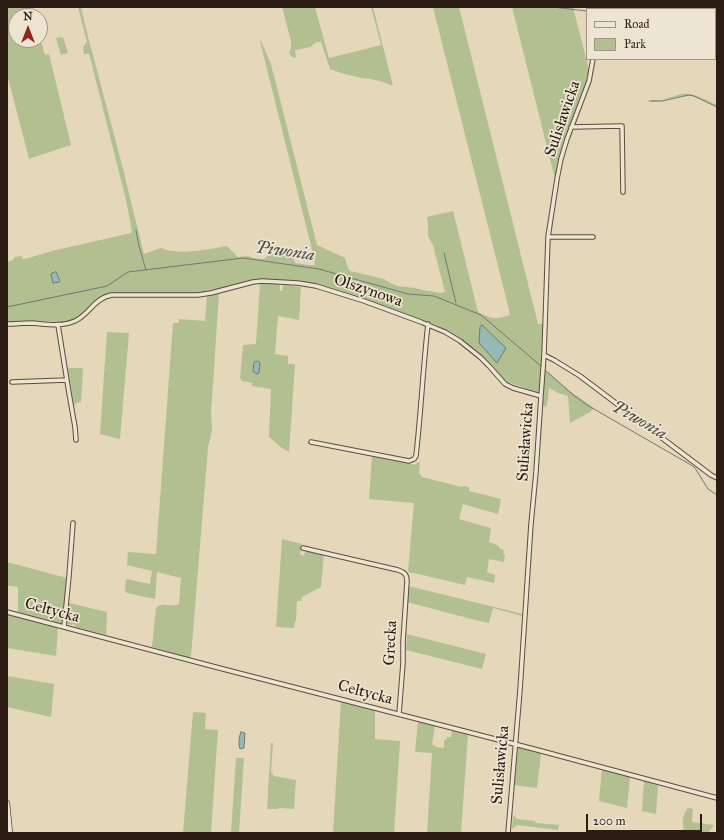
<!DOCTYPE html>
<meta charset="utf-8">
<style>
body{margin:0}
#map{position:relative;width:724px;height:840px;overflow:hidden;background:#e4d7ba;font-family:"IM FELL Great Primer",serif}
canvas{display:block}
.frame{position:absolute;inset:0;border:8px solid #2c1d14;pointer-events:none}
.legend{position:absolute;left:586px;top:8px;width:130px;height:52px;box-sizing:border-box;background:#ede5d2;border:1px solid #a09586;margin:0;padding:5px 7px;list-style:none;font-size:12px;color:#2c1d14}
.legend li{display:flex;align-items:center;gap:8px;height:20px}
.legend b{width:20px;border:1px solid #a09586}
.north{position:absolute;left:8px;top:8px;width:40px;height:40px;box-sizing:border-box;background:#ede5d2;border:1px solid #a09586;border-radius:50%;rotate:0deg;font-size:11px;font-weight:700;line-height:16px;text-align:center;color:#2c1d14}
.north::after{content:'';display:block;margin:auto;width:14px;height:18px;background:#8f2418;clip-path:polygon(50% 0,100% 100%,50% 72%,0 100%)}
.scale{position:absolute;left:586px;top:814px;width:116px;height:18px;box-sizing:border-box;border:2px solid #2c1d14;border-top:0;padding-left:5px;font-size:12px;line-height:14px;white-space:nowrap;color:#2c1d14;-webkit-text-stroke:3px #ede5d2;paint-order:stroke}
</style>
<div id="map">
<canvas width="724" height="840"></canvas>
<div class="frame"></div>
<ul class="legend">
<li><b style="height:5px;background:#ede5d2"></b>Road</li>
<li><b style="height:11px;background:#b2bf91"></b>Park</li>
</ul>
<div class="north">N</div>
<div class="scale">200 m</div>
</div>
<script>
const g = document.querySelector('canvas').getContext('2d');
g.lineJoin = 'round';
function fill(path, color) { g.fillStyle = color; g.fill(path, 'evenodd'); }
function strokePath(path, color, width, dash) { g.strokeStyle = color; g.lineWidth = width; g.lineCap = dash ? 'butt' : 'round'; g.setLineDash(dash || []); g.stroke(path); }
function drawText(font, color, halo, rows, align = 'center') {
  g.font = font + ' "IM FELL Great Primer",serif'; g.lineWidth = 3.5; g.setLineDash([]); g.textBaseline = 'middle'; g.strokeStyle = halo; g.fillStyle = color; for (const [text, x, y, turn = 0] of rows) {
    g.save(); g.translate(x, y); g.rotate((+turn || 0) * Math.PI / 180); g.textAlign = isNaN(turn) ? turn : align; if (halo) g.strokeText(text, 0, 0); g.fillText(text, 0, 0); g.restore();
  }
}
fill(new Path2D(`
 M7,7H28L30,16H16V40H40V38L45,55L49,54L71,145L29,159L7,74Z
 M78,7H81L85,25L122,165L136,222L144,254L161,248C179,256 209,249 227,246L238,257L248,256L253,258L264,259L270,253L291,248L295,263L309,265H315L314,258L260,41H261L271,64L317,245L345,258L348,268L350,271L384,279L390,283L398,286L415,288L423,290L441,293L445,292L433,245L428,236V225L427,217L453,211L478,312C493,319 493,320 510,315L508,306L433,7H459L538,324H543L542,343V367L571,392L594,408L590,412L570,423L568,396L558,393L549,388L548,399L546,407L541,405L542,394L505,381L502,379L494,367L479,352L454,335L437,325L358,297L311,283L302,281L260,279L204,292L192,294L137,293H110L100,297L83,313L79,316L70,321L60,322L36,321L7,322V262L13,260L15,257L22,256L23,259H25L52,251L131,233L132,231L126,200L91,61L89,54H84L83,47L87,42ZM480,327L497,363L479,343Z
 M282,7H315L329,58L381,45L371,7H373L393,86C383,81 372,79 362,78C351,76 340,73 330,69L321,42C315,42 314,43 311,47L295,50L296,57L294,58L289,54L291,48V41Z
 M512,7H573L589,70L585,86L564,139L557,166L555,179Z
 M63,37L68,53L61,55L56,38Z
 M681,94C693,92 706,100 717,105V107C708,103 697,95 687,96C674,96 662,102 648,102L649,100H662Z
 M260,283H279L280,285V291H282L283,286L285,285L301,287L299,320L278,316L275,354L288,356V364H295L289,452L282,448L269,437L271,389L252,386V383L242,381L240,378L243,345L256,344Z
 M219,293L211,414L212,431L208,447L191,656L190,658L152,647L156,608C162,601 171,608 179,604L181,578L157,572L155,599L127,593L125,591L126,579L150,584L152,571L127,565L128,552L156,554L173,323H179V319L205,321L207,296Z
 M107,332L129,333L120,439L100,434Z
 M68,368H83L81,402L76,403L74,406Z
 M372,456L416,465L417,462L420,463L419,473L422,477L462,487L464,486L469,487V491L501,499L498,514L463,504L459,519L491,528L489,542L499,546V548L504,550L503,554L505,555L504,562L489,559L487,572L495,575L494,583L467,577L465,585L414,573H410L408,571L414,503L369,499Z
 M282,539L302,544L300,554L304,556L305,552L307,551L324,554L321,587L302,597L301,601H297L296,621H295L294,628L276,627Z
 M7,562L67,578L63,624L18,612V587L12,586H7Z
 M408,586L523,614L522,616L493,608L489,623L475,620L407,602Z
 M69,603L107,612L106,635L76,627L75,625L73,624L71,625L67,624Z
 M7,614L58,627L56,656L7,648Z
 M407,634L486,654L482,669L406,650Z
 M7,676L54,684L51,717L7,707Z
 M341,701L375,710V739L400,741L394,833H333Z
 M193,712L206,713L205,729L218,730L211,833H183Z
 M418,722L435,726L432,744L436,747L444,748V740L447,739V737H451L452,730L468,735L461,833H427L432,753L415,752Z
 M271,743H273L271,772L274,776L296,780L294,809L279,808L277,809H267Z
 M518,747L541,753L537,788L514,785Z
 M236,758H244L239,833H231Z
 M602,769L630,777L627,808L599,801Z
 M644,781H646L658,785L656,814L642,811Z
 M688,808L693,809L692,822L714,825L708,833H684C683,824 681,816 688,808Z
 M513,815L517,819L535,821L536,823L559,825L558,830L517,825L512,829Z`), '#b2bf91');
const water = new Path2D(`
 M56,272L60,281L59,282L53,283L51,275V274Z
 M482,325L506,348L497,363L479,343L480,327Z
 M255,362L258,361L260,363L259,373L257,374L254,372L253,371L254,363Z
 M241,732L245,733L244,748L240,749C238,744 239,737 241,732Z`);
fill(water, '#95b9b3');
strokePath(water, '#6b7b73', 1);
strokePath(new Path2D(`
 M552,7L587,11
 M715,45L717,46
 M651,101H662L689,95L694,96L717,107
 M136,230L139,246L146,270
 M444,253L456,303
 M7,307L107,286L128,272L243,258L319,269L408,294L434,296L481,315L541,366
 M545,370L571,393L587,405L691,465L695,468L708,489L717,495`), '#6b7b73', 1);
const minor = new Path2D(`
 M597,9V7
 M571,127L622,126L623,192
 M548,237H593
 M7,324C15,324 24,323 32,323C46,324 61,327 75,321C90,314 94,298 112,295H198L211,293L253,282L262,281L298,283L316,286L364,301L421,322L445,332L460,341L480,357L489,366L505,384L513,388L541,396
 M58,325L69,393L75,427L76,440
 M544,355L554,360L580,376L711,475L717,478
 M12,382L67,380
 M311,442L409,461L414,459L416,456C421,412 423,368 428,324
 M303,548L398,570C404,572 407,574 407,581L403,642V663L399,714
 M7,612L223,669L530,748L717,798
 M64,627L69,576L73,523
 M508,833L520,690L531,524L536,472L541,396L544,355L548,237L557,179L561,159L567,139L589,81L593,59`);
const tertiary = new Path2D(`
 M7,803L10,833`);
strokePath(minor, '#5a4c3e', 5.5);
strokePath(tertiary, '#5a4c3e', 6);
strokePath(minor, '#ede5d2', 3.5);
strokePath(tertiary, '#ede5d2', 4.5);
drawText('16px', '#2c1d14', '#ede5d2', [
 ["Sulisławicka",563,119,-71],
 ["Olszynowa",368,291,19],
 ["Sulisławicka",526,442,-86],
 ["Celtycka",52,611,15],
 ["Grecka",391,643,-87],
 ["Celtycka",365,693,15],
 ["Sulisławicka",501,765,-85]
]);
drawText('italic 17px', '#4c4c44', '#ede5d2', [
 ["Piwonia",285,252,8],
 ["Piwonia",639,421,30]
]);
</script>
